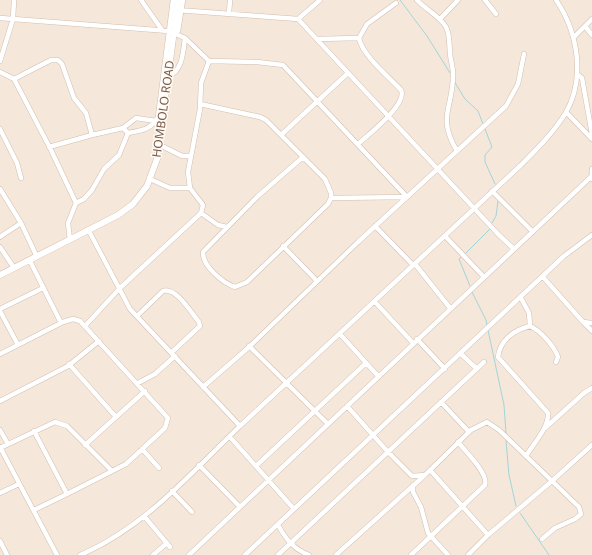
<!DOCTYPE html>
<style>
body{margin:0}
canvas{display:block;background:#fdf6ec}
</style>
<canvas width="592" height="555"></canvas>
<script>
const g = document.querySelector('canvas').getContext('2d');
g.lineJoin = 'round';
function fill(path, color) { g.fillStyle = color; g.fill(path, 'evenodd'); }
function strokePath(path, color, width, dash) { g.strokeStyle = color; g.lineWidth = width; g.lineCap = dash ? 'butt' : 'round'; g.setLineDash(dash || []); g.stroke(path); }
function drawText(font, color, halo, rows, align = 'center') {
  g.font = font + ' "Noto Sans",sans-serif'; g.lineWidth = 3; g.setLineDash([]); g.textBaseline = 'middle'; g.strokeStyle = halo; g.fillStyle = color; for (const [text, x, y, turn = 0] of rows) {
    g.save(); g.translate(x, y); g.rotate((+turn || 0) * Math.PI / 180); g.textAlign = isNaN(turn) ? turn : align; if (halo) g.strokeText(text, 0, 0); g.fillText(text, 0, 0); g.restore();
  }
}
fill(new Path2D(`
 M0,0H592V555H0Z`), '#f5e8da');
strokePath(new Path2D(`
 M400,0L427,36L450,73
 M454,81L465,99L478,111L483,124
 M485,129L492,147L485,155V162L495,184
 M492,223L496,216L498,201
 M466,253L490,229
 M461,257L459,259L470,286
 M472,292L486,320L487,325
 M488,330L504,405L506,433
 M506,441L509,475L516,506
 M520,513L549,555`), '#a5d3da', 1);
const street = new Path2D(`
 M141,0L162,30
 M417,0C426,10 440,16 446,27C450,35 449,44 450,52C450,59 453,66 453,73C454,107 436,116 457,151
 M485,0L496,14
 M177,10L298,19L498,234L513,248
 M229,13L230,0
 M0,18L169,31L185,38L209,61L257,62L283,65L407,197
 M298,19L320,0
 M440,19L458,0
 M585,26L592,35
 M174,33L178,31L183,0
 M574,37L592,19
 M317,39L359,38
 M0,61L13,19L14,0
 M0,72L14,79L51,150L76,203L68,223L70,240
 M577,74L582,78L592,134
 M169,76C183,70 183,51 185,38
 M14,79L51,60H58L62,64L74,98L86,113L92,135L123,128L128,133C140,131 148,130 156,121H163
 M200,104L260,117L266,120L325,179L331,193V198L328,204L247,282L235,287C223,283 202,266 203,252L258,196L303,157
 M566,112L592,139
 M123,128L136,118L156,121L158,117L173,0
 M0,129L17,163L21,178
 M281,135L348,73
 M358,144C369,134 408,104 401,90C389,77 362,55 359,38L367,24L396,3
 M160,145L182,156H191
 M49,147L92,135
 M592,169V179
 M150,179L170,188H190
 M0,189L21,223L37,257
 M492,191L533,232
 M331,198L407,197
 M76,203L84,199L92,190L104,169L119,155L128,133
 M201,213L218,225L227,227
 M375,226L413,265
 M89,231L130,309L240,426L521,165C537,149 553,133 565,114C586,79 578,32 556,0
 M445,236L484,277
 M0,237L21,223
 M283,246L317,281
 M0,247L14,268
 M30,261L61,323
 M415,264L450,308
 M543,277L583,322L592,323
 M521,298L529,313L530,326C514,330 500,340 498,357L548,413C549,428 533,444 526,456
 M375,302L413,343
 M0,309L43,288
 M0,311L18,345
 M137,316L163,291C176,286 192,314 199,322L200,326L172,352
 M584,323L592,331
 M85,326L120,288L201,213L203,205L190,188L188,172L200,109L201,83L209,61
 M530,326C541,331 554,346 558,357L556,362
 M340,334L378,376
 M417,339L445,369
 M249,346L328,424
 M0,354L63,322L73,319L80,321L168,418L165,428L126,464L67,494
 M461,354L477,369
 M69,364L116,417
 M138,383L155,374L175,356
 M203,387L248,348L358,242L506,106L518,84L524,54
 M0,401L68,366L99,341
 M441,402L469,432
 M347,406L388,452L412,476L425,475L471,430L487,422L499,430L552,481L592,445
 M545,428L584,393L592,388
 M0,430L8,444
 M230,437L294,509
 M85,445L145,391
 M0,447L57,555
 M0,448L55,422L67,426L111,470
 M142,449L159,468
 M199,465L240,507
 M256,466L366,363
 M430,470L488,535
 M413,485V492L421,507L428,533L448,555
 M172,491L192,512
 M0,493L19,484
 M34,510L67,494L34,431
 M144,516L170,547
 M278,525C286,539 293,549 309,555
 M0,541L7,555
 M80,555C144,528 191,473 240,426
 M153,555L167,543
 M189,555L592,176
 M245,555L564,256L592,235
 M278,555L484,362
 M336,555L425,475
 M411,555L485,485C489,474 465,451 458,442
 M468,555L488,535L552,481L579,507L581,514L575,519L555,528L542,539`);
const secondary = new Path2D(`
 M0,275L118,215L133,204L147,186L157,159L178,0`);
strokePath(street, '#d1beb0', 5.5);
strokePath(secondary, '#d6c0b0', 7);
strokePath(street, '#fff', 4.5);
strokePath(secondary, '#fff', 6);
drawText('12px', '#7a5c4d', '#fffaf3', [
 ["HOMBOLO ROAD",164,109,-82]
]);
</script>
